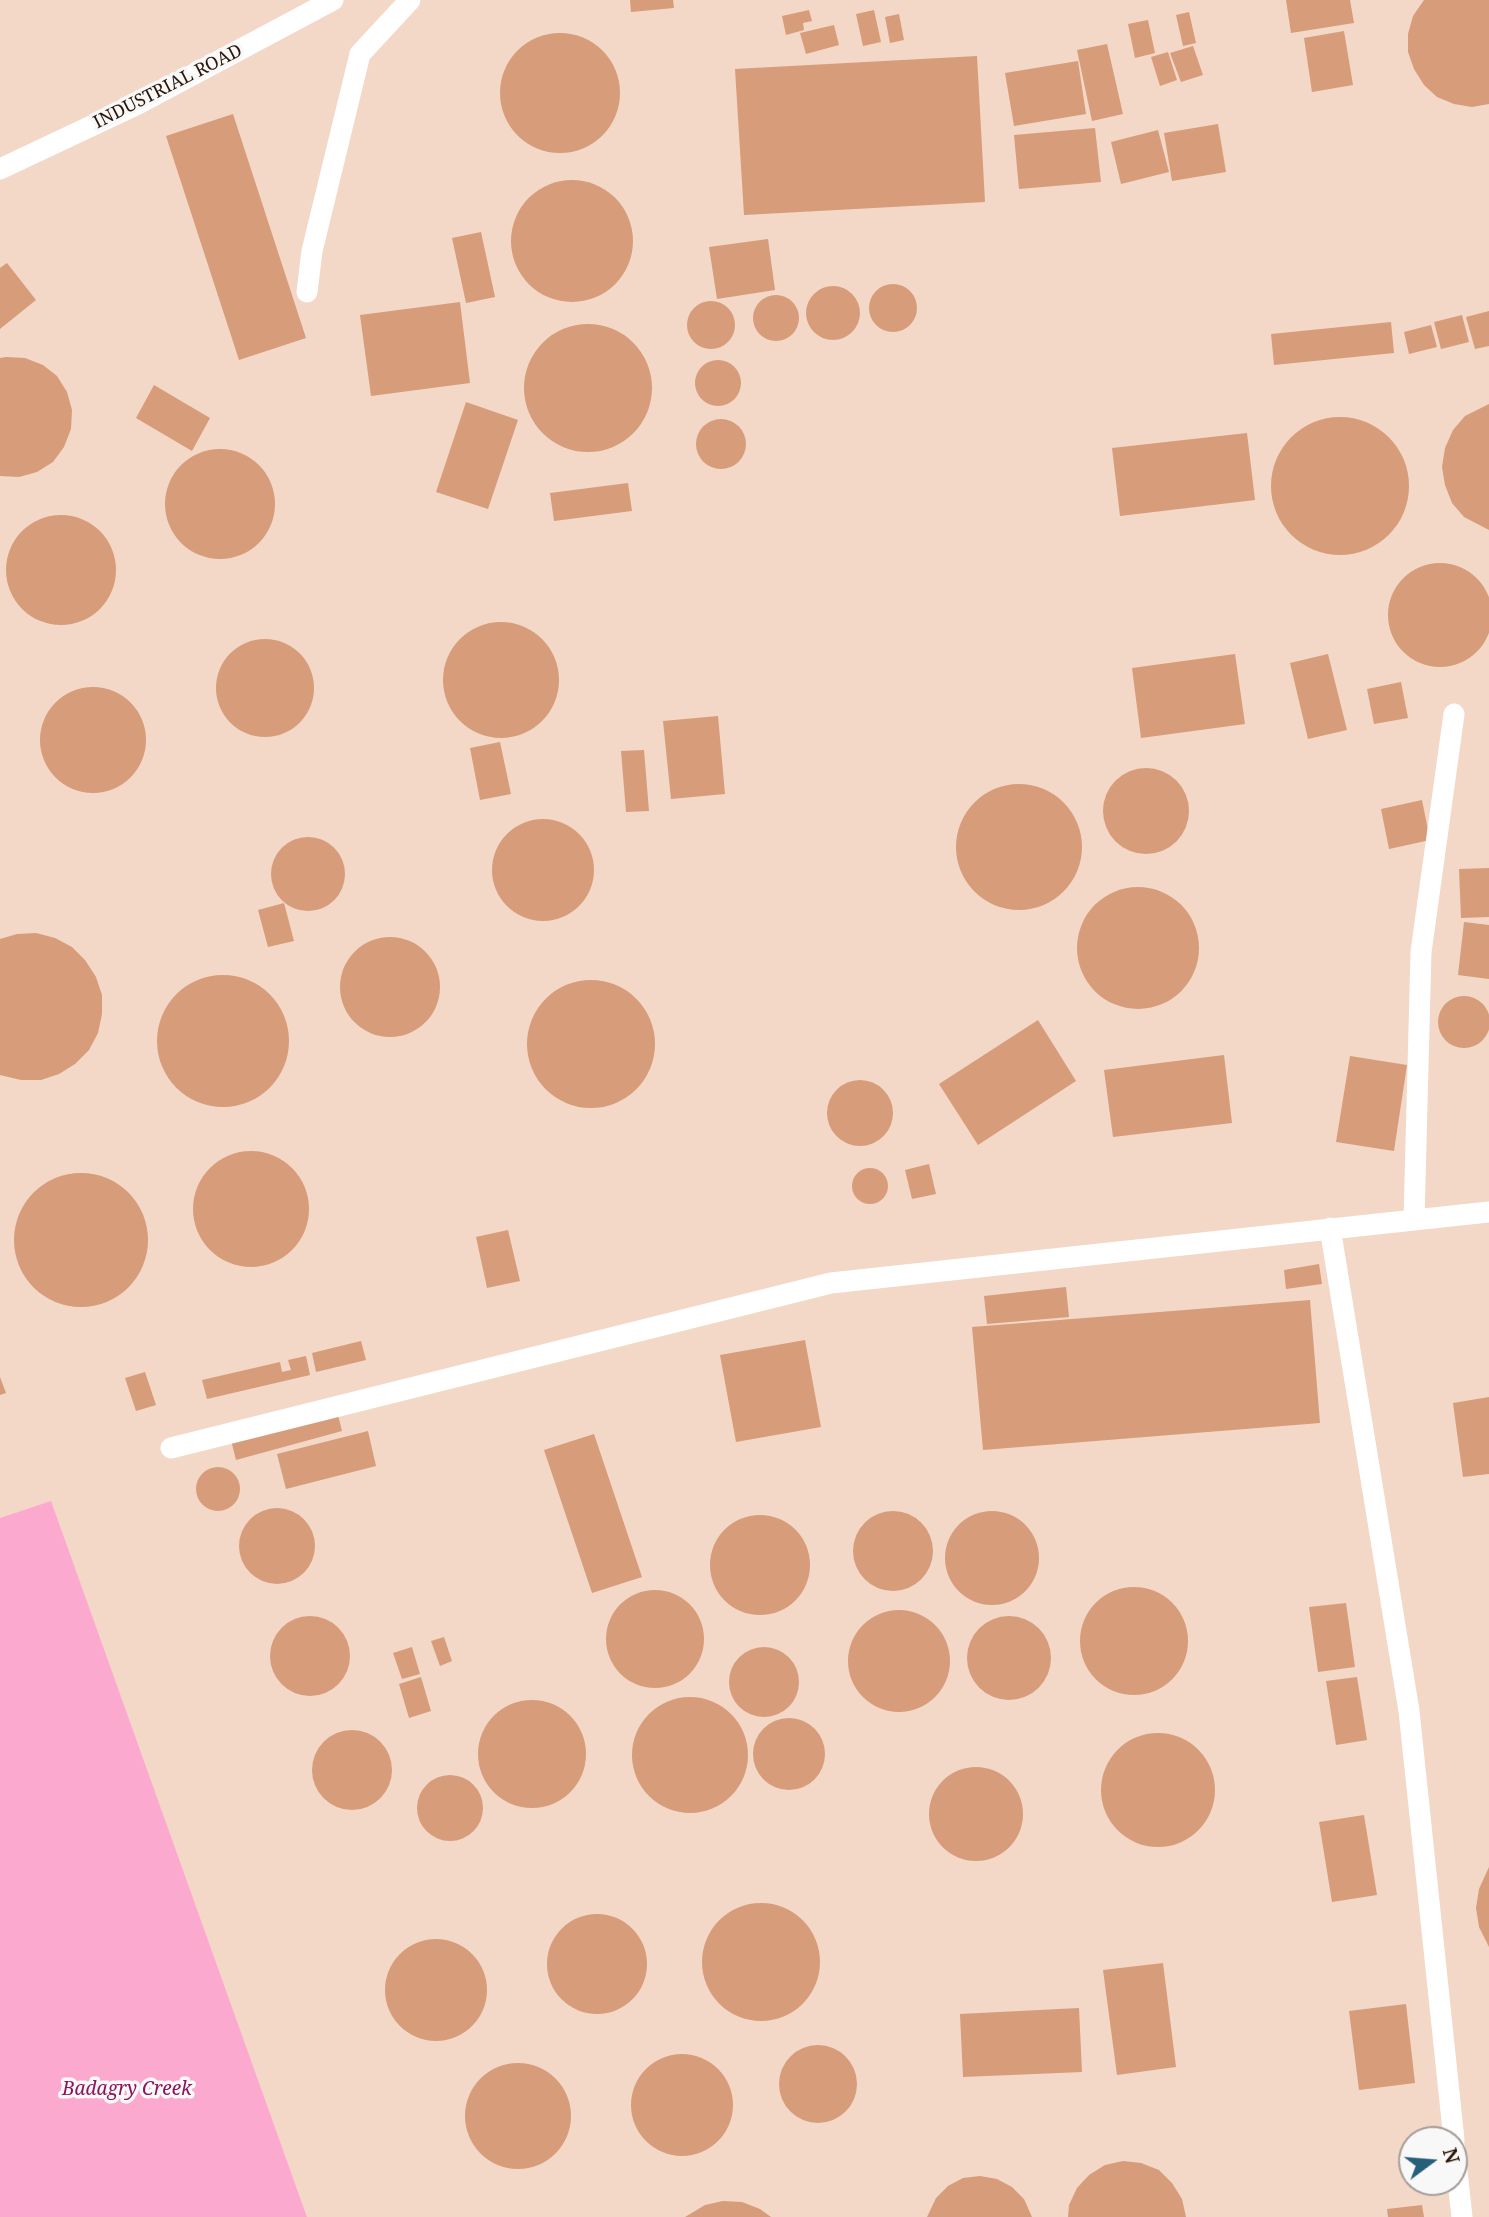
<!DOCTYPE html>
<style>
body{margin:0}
#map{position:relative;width:1489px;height:2217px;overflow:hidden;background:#ffe5d7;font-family:"Noto Serif",serif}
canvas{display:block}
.north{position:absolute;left:1398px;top:2126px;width:70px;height:70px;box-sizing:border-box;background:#f8f8f8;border:2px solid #a69d98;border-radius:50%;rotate:74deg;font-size:19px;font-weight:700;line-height:28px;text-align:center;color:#2b1508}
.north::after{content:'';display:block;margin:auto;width:24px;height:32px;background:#265f79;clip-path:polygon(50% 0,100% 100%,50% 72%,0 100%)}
</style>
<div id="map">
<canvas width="1489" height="2217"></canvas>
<div class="north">N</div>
</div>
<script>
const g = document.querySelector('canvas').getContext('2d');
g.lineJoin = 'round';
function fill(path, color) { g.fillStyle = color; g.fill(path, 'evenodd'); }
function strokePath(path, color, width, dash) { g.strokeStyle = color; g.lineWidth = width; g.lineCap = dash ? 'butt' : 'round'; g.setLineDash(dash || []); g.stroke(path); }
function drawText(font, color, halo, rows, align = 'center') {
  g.font = font + ' "Noto Serif",serif'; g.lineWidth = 7; g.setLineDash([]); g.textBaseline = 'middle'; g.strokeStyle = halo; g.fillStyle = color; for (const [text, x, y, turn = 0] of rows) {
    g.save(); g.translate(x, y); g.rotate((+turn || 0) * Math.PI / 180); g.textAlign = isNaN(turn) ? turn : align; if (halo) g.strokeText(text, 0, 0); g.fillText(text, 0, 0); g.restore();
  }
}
fill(new Path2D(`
 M0,0H1489V2217H307L51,1502L0,1518ZM1412,2140H1454V2182H1412Z`), '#f3d7c7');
fill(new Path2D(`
 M51,1501L307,2217H0V1518Z`), '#fca9d0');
fill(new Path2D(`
 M630,0H673L674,8L631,12Z
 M1286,0H1350L1354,23L1291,33Z
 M1424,0H1489V104L1472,107L1454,104L1437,97L1424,85L1414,69L1408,52V34L1413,16Z
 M809,10L812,21L803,23L804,30L786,35L782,16Z
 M874,10L881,42L863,46L856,14Z
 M1189,12L1196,43L1183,46L1176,15Z
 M899,14L904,40L890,43L885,17Z
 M1148,20L1155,53L1135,58L1128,24Z
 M834,25L839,45L806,54L800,33Z
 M1344,31L1353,85L1312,92L1304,38Z
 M500 93a60 60 0 1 1 120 0a60 60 0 1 1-120 0Z
 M1107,44L1123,114L1092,121L1077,50Z
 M1193,46L1203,75L1181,82L1170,53Z
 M1168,52L1177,80L1160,86L1151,57Z
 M977,56L985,202L744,215L735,69Z
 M1078,61L1086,114L1014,126L1005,73Z
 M233,114L306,338L239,360L166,136Z
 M1218,124L1226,172L1172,181L1164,133Z
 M1095,128L1101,182L1019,189L1014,135Z
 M1158,130L1169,172L1121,184L1111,142Z
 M511 241a61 61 0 1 1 122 0a61 61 0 1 1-122 0Z
 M481,232L495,297L466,303L452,238Z
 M768,239L775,290L717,299L709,247Z
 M7,263L36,300L0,329V268Z
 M869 308a24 24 0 1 1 48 0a24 24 0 1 1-48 0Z
 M806 313a27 27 0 1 1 54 0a27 27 0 1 1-54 0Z
 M753 318a23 23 0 1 1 46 0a23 23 0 1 1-46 0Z
 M687 325a24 24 0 1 1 48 0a24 24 0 1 1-48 0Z
 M460,302L470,383L371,396L360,315Z
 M1489,311V346L1475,349L1466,317Z
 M1462,315L1469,342L1441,349L1434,322Z
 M1391,322L1394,353L1274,365L1271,334Z
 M524 388a64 64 0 1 1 128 0a64 64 0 1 1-128 0Z
 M1431,325L1437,347L1409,354L1404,332Z
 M6,357L25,358L43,365L57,376L67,392L72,410L71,429L64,447L53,462L37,472L19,477L0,476V358Z
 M695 383a23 23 0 1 1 46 0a23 23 0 1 1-46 0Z
 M154,385L210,418L192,451L136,418Z
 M466,402L518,420L488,509L436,492Z
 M1489,404V530L1464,517L1452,503L1445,485L1442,467L1445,448L1453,430L1465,416Z
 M1271 486a69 69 0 1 1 138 0a69 69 0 1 1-138 0Z
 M696 444a25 25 0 1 1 50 0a25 25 0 1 1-50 0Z
 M1247,433L1255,500L1120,516L1112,448Z
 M165 504a55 55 0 1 1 110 0a55 55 0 1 1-110 0Z
 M628,483L632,511L554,521L550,493Z
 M6 570a55 55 0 1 1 110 0a55 55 0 1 1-110 0Z
 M1388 615a52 52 0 1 1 104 0a52 52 0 1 1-104 0Z
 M443 680a58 58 0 1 1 116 0a58 58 0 1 1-116 0Z
 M216 688a49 49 0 1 1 98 0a49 49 0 1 1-98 0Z
 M1235,654L1245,724L1141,738L1132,668Z
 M1328,654L1347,730L1308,739L1290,663Z
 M1401,682L1408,718L1374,724L1367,689Z
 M40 740a53 53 0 1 1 106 0a53 53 0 1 1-106 0Z
 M718,716L725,794L671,799L663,721Z
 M500,742L511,794L480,800L470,748Z
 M644,750L649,811L626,812L621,751Z
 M1103 811a43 43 0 1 1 86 0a43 43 0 1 1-86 0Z
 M956 847a63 63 0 1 1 126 0a63 63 0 1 1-126 0Z
 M1422,800L1430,840L1389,849L1381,809Z
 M492 870a51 51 0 1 1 102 0a51 51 0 1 1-102 0Z
 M271 874a37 37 0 1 1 74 0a37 37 0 1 1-74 0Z
 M1489,868V917L1461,918L1459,869Z
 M1077 948a61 61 0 1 1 122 0a61 61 0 1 1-122 0Z
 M284,903L294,941L268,947L258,910Z
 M1464,922L1489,925V979L1458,975Z
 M36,933L55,938L72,947L85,960L96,977L102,995V1014L98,1033L89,1050L75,1064L59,1074L41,1080H21L0,1075V939L17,934Z
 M340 987a50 50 0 1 1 100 0a50 50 0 1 1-100 0Z
 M157 1041a66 66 0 1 1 132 0a66 66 0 1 1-132 0Z
 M527 1044a64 64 0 1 1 128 0a64 64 0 1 1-128 0Z
 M1438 1022a26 26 0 1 1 52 0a26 26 0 1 1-52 0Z
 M1038,1020L1076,1081L978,1145L939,1084Z
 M1224,1055L1232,1123L1113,1137L1104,1070Z
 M1350,1056L1407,1065L1394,1151L1336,1142Z
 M827 1113a33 33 0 1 1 66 0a33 33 0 1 1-66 0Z
 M193 1209a58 58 0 1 1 116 0a58 58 0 1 1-116 0Z
 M929,1164L936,1194L912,1199L905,1170Z
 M852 1186a18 18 0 1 1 36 0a18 18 0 1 1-36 0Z
 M14 1240a67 67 0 1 1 134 0a67 67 0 1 1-134 0Z
 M508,1230L520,1281L487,1288L476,1237Z
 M1319,1264L1322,1284L1286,1289L1284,1270Z
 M1066,1287L1069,1317L987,1324L984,1296Z
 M1310,1300L1320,1423L983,1450L972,1327Z
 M805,1340L821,1427L736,1442L720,1355Z
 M361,1341L366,1360L316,1372L312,1353Z
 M306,1356L310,1375L207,1399L202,1380L280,1362L282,1372L291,1370L288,1360Z
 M145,1372L156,1405L136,1411L125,1378Z
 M0,1377L6,1393L0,1395Z
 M1489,1397V1474L1463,1477L1453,1403Z
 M335,1403L342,1431L236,1460L229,1432Z
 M368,1431L376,1466L286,1489L277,1454Z
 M594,1434L642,1577L592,1593L544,1450Z
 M196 1489a22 22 0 1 1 44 0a22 22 0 1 1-44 0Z
 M239 1546a38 38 0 1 1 76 0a38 38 0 1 1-76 0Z
 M853 1551a40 40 0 1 1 80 0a40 40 0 1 1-80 0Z
 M945 1558a47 47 0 1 1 94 0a47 47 0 1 1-94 0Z
 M710 1565a50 50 0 1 1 100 0a50 50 0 1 1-100 0Z
 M1080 1641a54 54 0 1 1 108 0a54 54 0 1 1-108 0Z
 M606 1639a49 49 0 1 1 98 0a49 49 0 1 1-98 0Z
 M1346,1603L1355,1667L1318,1672L1309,1607Z
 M848 1661a51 51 0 1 1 102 0a51 51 0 1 1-102 0Z
 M270 1656a40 40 0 1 1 80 0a40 40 0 1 1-80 0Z
 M967 1658a42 42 0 1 1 84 0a42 42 0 1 1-84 0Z
 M444,1637L452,1661L440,1666L431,1641Z
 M412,1647L420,1674L402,1679L393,1653Z
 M729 1682a35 35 0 1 1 70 0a35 35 0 1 1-70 0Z
 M421,1677L431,1711L409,1718L399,1684Z
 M1357,1677L1367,1740L1336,1745L1326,1681Z
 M632 1755a58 58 0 1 1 116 0a58 58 0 1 1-116 0Z
 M478 1754a54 54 0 1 1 108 0a54 54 0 1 1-108 0Z
 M753 1754a36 36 0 1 1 72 0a36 36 0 1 1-72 0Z
 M312 1770a40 40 0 1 1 80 0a40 40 0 1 1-80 0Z
 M1101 1790a57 57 0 1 1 114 0a57 57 0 1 1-114 0Z
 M929 1814a47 47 0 1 1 94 0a47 47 0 1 1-94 0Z
 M417 1808a33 33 0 1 1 66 0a33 33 0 1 1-66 0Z
 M1364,1815L1377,1895L1332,1902L1319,1822Z
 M1489,1867V1947L1479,1927L1476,1908L1479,1889Z
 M702 1962a59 59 0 1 1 118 0a59 59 0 1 1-118 0Z
 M547 1964a50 50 0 1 1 100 0a50 50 0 1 1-100 0Z
 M385 1990a51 51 0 1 1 102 0a51 51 0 1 1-102 0Z
 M1163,1963L1176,2067L1117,2075L1103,1970Z
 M1406,2004L1415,2083L1359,2090L1349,2011Z
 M1079,2008L1082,2072L963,2077L960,2014Z
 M779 2084a39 39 0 1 1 78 0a39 39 0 1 1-78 0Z
 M631 2105a51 51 0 1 1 102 0a51 51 0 1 1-102 0Z
 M465 2116a53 53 0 1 1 106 0a53 53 0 1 1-106 0Z
 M1123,2161L1141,2163L1159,2170L1172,2183L1182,2199L1186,2217H1068L1069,2205L1077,2188L1089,2175L1105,2165Z
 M980,2176L997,2179L1012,2187L1024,2199L1032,2217H927L936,2198L948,2186L963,2178Z
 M723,2201L742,2202L760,2209L771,2217H685L705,2205Z
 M1422,2205L1424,2217H1388L1387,2209Z`), '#d79c7a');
strokePath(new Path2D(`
 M0,169L138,104L333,0
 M307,292L312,251L360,54L410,0
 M1414,1220L1421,952L1454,714
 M1330,1228L1409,1711L1454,2140
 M171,1448L831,1283L1489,1212
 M1454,2145L1462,2217`), '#fff', 21);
drawText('18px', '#2b1508', '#f8f8f8', [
 ["INDUSTRIAL ROAD",168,87,-27]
]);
drawText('italic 19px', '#8b135b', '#f8f8f8', [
 ["Badagry Creek",127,2090]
]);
</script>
